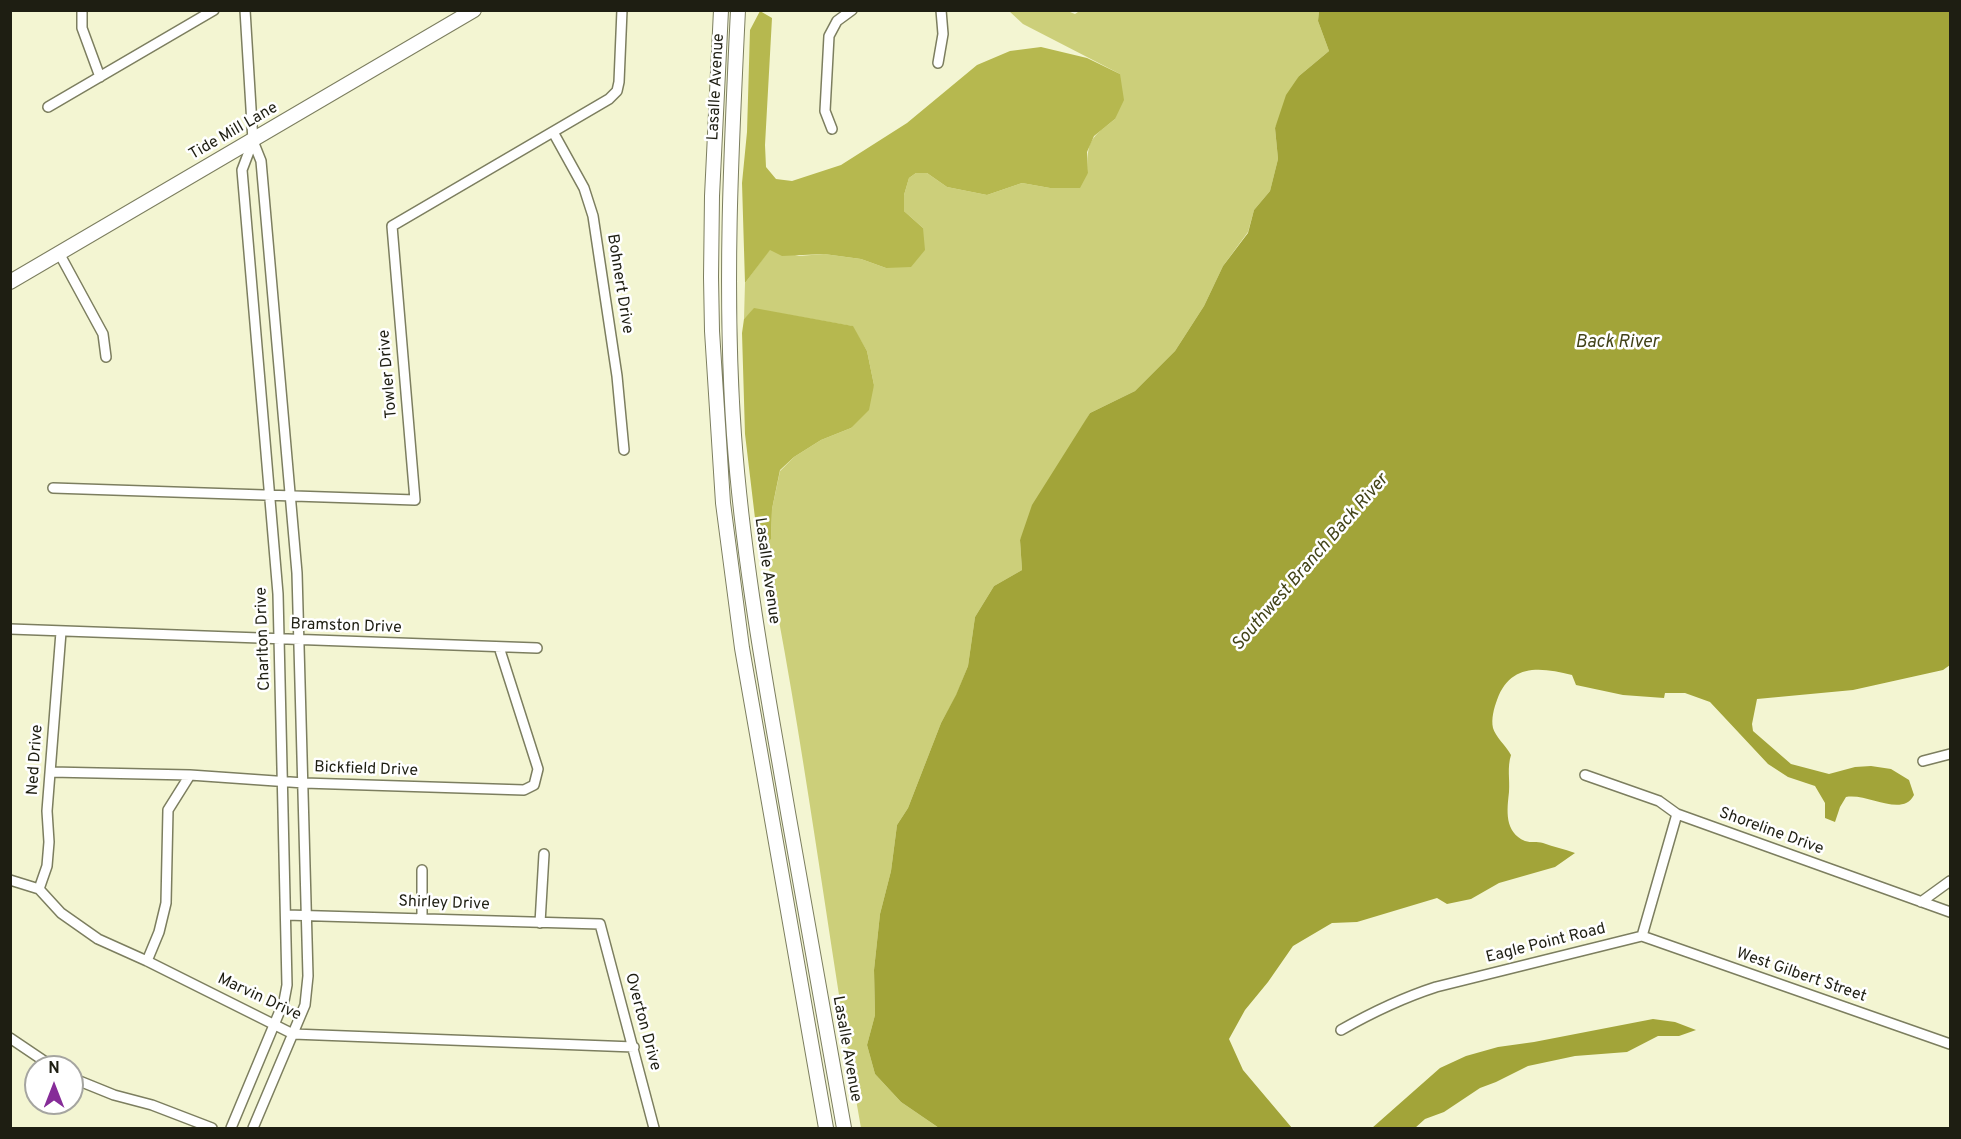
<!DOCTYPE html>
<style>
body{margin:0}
#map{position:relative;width:1961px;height:1139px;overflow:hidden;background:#f3f5d2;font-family:Overpass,sans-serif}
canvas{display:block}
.frame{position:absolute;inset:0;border:12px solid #1e1e12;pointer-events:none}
.north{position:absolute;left:24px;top:1055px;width:60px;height:60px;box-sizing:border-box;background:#fff;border:2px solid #a5a5a0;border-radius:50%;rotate:0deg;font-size:16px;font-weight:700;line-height:24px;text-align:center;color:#1e1e12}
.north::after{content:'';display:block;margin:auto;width:21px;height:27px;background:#862c98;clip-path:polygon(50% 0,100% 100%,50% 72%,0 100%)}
</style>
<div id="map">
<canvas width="1961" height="1139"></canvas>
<div class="frame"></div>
<div class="north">N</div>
</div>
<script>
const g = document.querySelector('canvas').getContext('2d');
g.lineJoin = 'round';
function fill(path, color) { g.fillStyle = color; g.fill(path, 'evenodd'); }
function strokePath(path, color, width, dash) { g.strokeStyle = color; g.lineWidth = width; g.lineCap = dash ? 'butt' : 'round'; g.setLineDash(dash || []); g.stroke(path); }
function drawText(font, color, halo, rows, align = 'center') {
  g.font = font + ' Overpass,sans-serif'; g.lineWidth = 5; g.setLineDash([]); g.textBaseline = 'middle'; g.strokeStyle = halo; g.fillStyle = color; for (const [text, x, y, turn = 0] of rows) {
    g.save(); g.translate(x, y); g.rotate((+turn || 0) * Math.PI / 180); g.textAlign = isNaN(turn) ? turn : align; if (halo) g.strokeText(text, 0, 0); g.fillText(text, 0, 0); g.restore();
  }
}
fill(new Path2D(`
 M1065,10L1075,14L1081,10L1319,11L1318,21L1329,51L1299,76L1275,128L1278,159L1270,191L1254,210L1248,232L1223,266L1204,306L1175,351L1135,391L1090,413L1020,540L1022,570L994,586L975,617L968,666L956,696L941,723L908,808L897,825L891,871L880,914L874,970L875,1015L867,1045L875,1074L901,1102L939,1128H861C827,934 804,738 764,544L771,538L772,509L780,471L794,457L821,440L851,428L874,385L867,351L852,326L755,309L744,319L745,283L770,249L799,256L824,254L861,259L886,268L923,228L904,211V195L909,178L916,173H927L947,187L987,195L1022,183L1050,188L1088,173C1086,140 1091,138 1115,119L1120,74L1023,24L1009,11Z`), '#cccf7a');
fill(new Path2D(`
 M760,11L772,18L765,145L766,167L776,179L792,181L841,165L907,123L977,65L1010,51L1041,47L1087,58L1120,74L1124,100L1115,119L1094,136L1087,152L1088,173L1080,188H1050L1022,183L987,195L947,187L927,173H916L909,178L904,195V211L923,228L925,250L911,267L886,268L861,259L824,254L782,256L770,250L745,283L742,183L747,132L750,30Z
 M754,308L853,326L867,351L874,385L869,410L851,428L821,440L794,457L780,470L772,509L771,539L764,544L757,535L745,434L742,333L744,319Z`), '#b6b84f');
fill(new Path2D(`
 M1319,11H1950V665L1943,670L1853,690L1757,699L1752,724L1753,731L1791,764L1829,774L1855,767L1871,766L1891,769L1909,780L1914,795C1902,818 1869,793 1846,797L1840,807L1835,822L1825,818V803L1815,786L1788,777L1768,764L1710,702L1685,693H1665L1664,698L1623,695L1576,685L1572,675C1541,667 1510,663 1497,700C1494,708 1491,719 1493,728C1495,736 1506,746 1511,755C1507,768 1510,779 1509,792C1507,810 1504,832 1525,841C1531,843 1537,841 1543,843C1554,847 1564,849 1575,853L1555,867L1499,883L1471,899L1447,904L1437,898L1357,922L1332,923L1293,946L1268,982L1245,1010L1229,1039L1243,1070L1292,1128H939L901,1102L875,1074L867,1045L875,1015L874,970L880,914L891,871L897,825L908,808L941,723L956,695L968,666L975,617L994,586L1022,570L1020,540L1032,505L1090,413L1135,391L1175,351L1204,306L1223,266L1248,233L1254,210L1270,191L1278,159L1275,128L1286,95L1299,76L1329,51L1318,21Z
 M1653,1019L1675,1022L1696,1030L1679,1036H1658L1627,1052L1575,1056L1528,1066L1496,1082L1480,1088L1444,1112L1425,1119L1415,1128H1372L1440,1068L1466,1056L1498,1047L1534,1042Z`), '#a2a439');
const street = new Path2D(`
 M82,10V28L100,77
 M245,10L253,141L261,161L297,573L308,976L305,1005L253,1128
 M938,63L943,34L941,10
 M48,107L214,10
 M832,129L825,111L829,36L837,21L852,10
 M553,132L584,188L593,216L617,376L624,450
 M59,253L103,334L106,357
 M53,488L415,500L392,226L609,99L617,91L619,82L622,10
 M10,629L537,648
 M1923,761L1950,754
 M51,772L190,775L304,783L524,790L534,785L538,769L499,647
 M1585,775L1659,801L1677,814L1950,912
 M422,870V918
 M10,880L39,889L61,913L98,939L147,961L293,1034L634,1047
 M39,889L47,866L49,842L47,811L61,632
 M1921,902L1950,881
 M286,915L600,924L654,1128
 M540,923L544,854
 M1642,936L1950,1044
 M1642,936L1677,814
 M147,961L159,932L166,903L168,810L190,775
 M1341,1030C1371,1013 1402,998 1436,987L1642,936
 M10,1038L53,1067
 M72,1078L114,1095L152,1105L212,1128
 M231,1128L284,1001L287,985L278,594L242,170L253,141`);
const secondary = new Path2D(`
 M721,10L712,196L711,277L712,331L723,503L742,648L826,1128
 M738,10C731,152 724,293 734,435C742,545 760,652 779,760C800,883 822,1006 844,1128
 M10,282L474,10`);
strokePath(street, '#7c7e5f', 12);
strokePath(secondary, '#7c7e5f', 16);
strokePath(street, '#fff', 9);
strokePath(secondary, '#fff', 14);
drawText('16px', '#1e1e12', '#fff', [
 ["Lasalle Avenue",717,87,-87],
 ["Tide Mill Lane",234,132,-30],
 ["Bohnert Drive",619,284,81],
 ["Towler Drive",389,374,-95],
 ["Lasalle Avenue",766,571,82],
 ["Bramston Drive",346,627,2],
 ["Charlton Drive",264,639,-92],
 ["Ned Drive",36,760,-86],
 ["Bickfield Drive",366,770,2],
 ["Shoreline Drive",1771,832,20],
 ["Shirley Drive",444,904,2],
 ["Eagle Point Road",1546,944,-14],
 ["West Gilbert Street",1801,976,19],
 ["Marvin Drive",259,998,25],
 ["Overton Drive",642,1022,75],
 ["Lasalle Avenue",846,1049,80]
]);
drawText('italic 18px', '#424318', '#fff', [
 ["Back River",1617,343],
 ["Southwest Branch Back River",1311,563,-49]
]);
</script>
